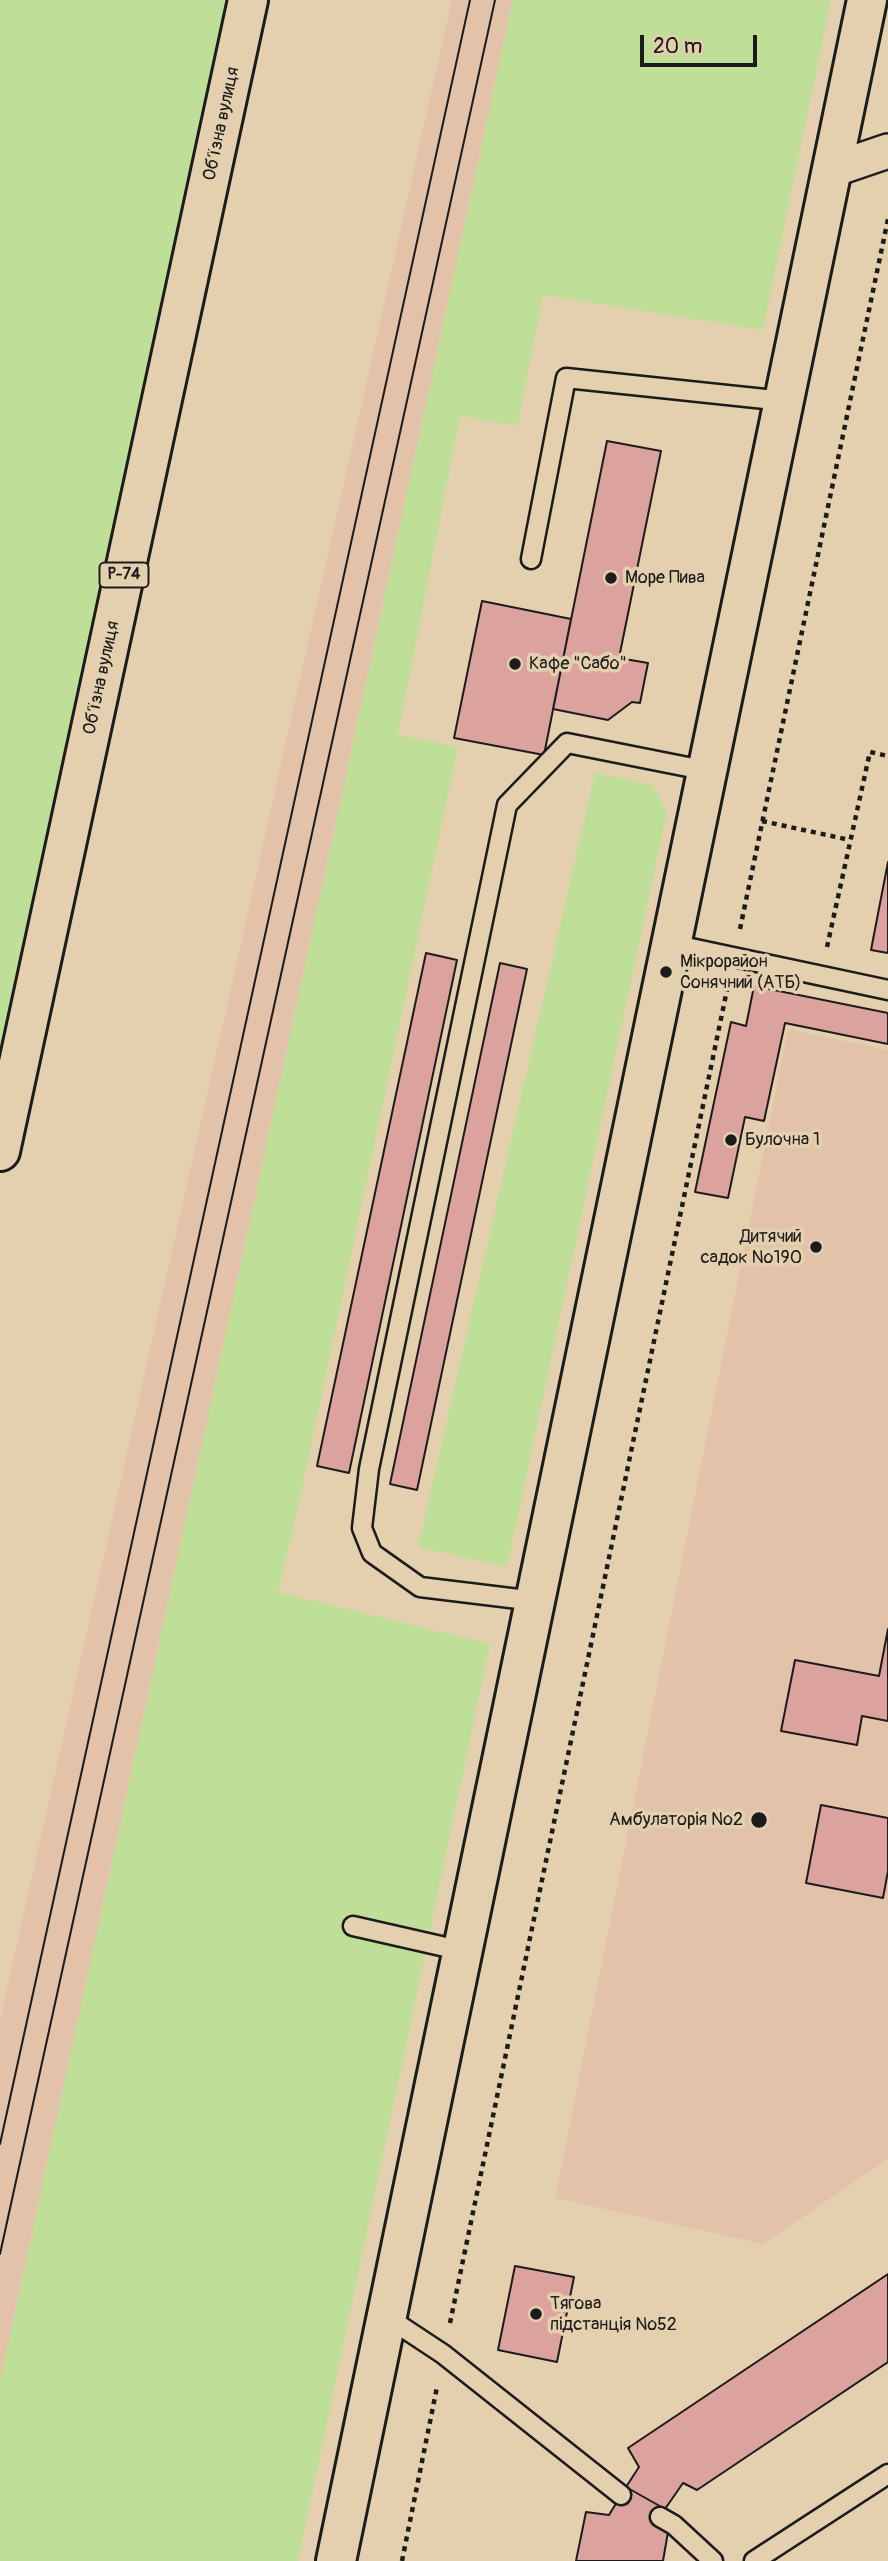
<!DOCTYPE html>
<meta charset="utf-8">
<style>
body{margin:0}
#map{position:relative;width:888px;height:2561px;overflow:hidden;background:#e4d0ae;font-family:Pangolin,sans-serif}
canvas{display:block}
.scale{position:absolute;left:640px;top:35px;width:117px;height:32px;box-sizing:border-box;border:4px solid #1c1c1c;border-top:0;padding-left:9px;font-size:21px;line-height:24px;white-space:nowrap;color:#1c1c1c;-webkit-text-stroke:5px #e4d0ae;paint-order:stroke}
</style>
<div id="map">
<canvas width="888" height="2561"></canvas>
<div class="scale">20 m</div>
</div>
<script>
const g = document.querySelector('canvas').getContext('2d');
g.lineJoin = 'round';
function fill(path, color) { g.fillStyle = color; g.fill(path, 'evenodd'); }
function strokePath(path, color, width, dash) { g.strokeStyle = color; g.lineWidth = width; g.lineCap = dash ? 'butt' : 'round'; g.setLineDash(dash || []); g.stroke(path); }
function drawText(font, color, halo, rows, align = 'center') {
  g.font = font + ' Pangolin,sans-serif'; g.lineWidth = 7; g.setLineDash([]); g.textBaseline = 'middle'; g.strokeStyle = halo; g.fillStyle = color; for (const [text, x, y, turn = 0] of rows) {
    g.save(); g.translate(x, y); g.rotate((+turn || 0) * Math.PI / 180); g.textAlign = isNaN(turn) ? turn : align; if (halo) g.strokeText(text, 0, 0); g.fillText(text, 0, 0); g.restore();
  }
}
fill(new Path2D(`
 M452,0H513L0,2382V2020Z
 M788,1029L888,1050V2159L763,2244L555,2198Z`), '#e2c2a9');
fill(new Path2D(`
 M0,0H248L0,1151Z
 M513,0H831L763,330L543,295L518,426L460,416L398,735L458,747L295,1522L278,1592L490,1644L298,2561H0V2382Z
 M595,773L653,785L667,812L507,1567L418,1547Z`), '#bfdf98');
const building = new Path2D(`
 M607,441L661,451L619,658L648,663L640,703L632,702L608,720L553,709Z
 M482,601L571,619L544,755L454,738Z
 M888,862V953L871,950Z
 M426,953L457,960L349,1473L317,1466Z
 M500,963L527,969L417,1490L390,1484Z
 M754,986L888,1013V1044L785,1023L764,1121L745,1117L728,1198L695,1192L731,1022L746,1026Z
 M888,1629V1721L862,1716L857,1745L781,1731L795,1660L879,1676Z
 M821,1805L888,1818V1871L883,1898L806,1883Z
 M515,2266L574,2277L557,2362L498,2350Z
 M888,2274V2362L697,2490L683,2483L665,2509L626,2487L639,2467L628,2448Z
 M626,2487L665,2509L654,2525L668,2532L663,2561H576L586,2512L609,2515Z`);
fill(building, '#dca29d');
strokePath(building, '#1c1c1c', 2);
const lane = new Path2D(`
 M531,559L566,378L784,401
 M672,944L888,990
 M535,1601L420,1587L372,1553L362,1528L369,1469L507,805L567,743L708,771
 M353,1926L463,1951
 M387,2317L443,2354L621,2495
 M660,2517L674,2525L713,2561
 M754,2561L888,2474`);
const street = new Path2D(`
 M832,170L888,151`);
const secondary = new Path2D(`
 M336,2561L867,0`);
const primary = new Path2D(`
 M0,1151L248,0`);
strokePath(lane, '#1c1c1c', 23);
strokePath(street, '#1c1c1c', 38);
strokePath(secondary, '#1c1c1c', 44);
strokePath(primary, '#1c1c1c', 44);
strokePath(new Path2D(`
 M762,821L850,840
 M740,929L888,219
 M827,947L870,752L888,756
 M450,2323L728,985
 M402,2561L437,2387`), '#1c1c1c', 4.5, [5, 5]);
strokePath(lane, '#e4d0ae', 18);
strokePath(street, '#e4d0ae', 33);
strokePath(secondary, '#e4d0ae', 38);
strokePath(primary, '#e4d0ae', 38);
strokePath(new Path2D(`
 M0,2144L470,0
 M0,2254L495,0`), '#1c1c1c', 2);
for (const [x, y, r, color] of [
 [611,578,7,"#1c1c1c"],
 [515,664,7,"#1c1c1c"],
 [666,972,7,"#1c1c1c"],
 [731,1140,7,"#1c1c1c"],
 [816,1247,7,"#1c1c1c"],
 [759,1820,9,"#1c1c1c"],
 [536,2314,7,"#1c1c1c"]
]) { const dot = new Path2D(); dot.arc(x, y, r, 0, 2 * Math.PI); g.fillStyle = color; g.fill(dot); strokePath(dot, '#e4d0ae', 2.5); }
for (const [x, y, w] of [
 [124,575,49]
]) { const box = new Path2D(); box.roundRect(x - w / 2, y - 12.5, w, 25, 5); g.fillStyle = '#e4d0ae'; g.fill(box); strokePath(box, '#1c1c1c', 2); }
drawText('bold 16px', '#1c1c1c', null, [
 ["Р-74",124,575]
]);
drawText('18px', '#1c1c1c', '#e4d0ae', [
 ["Обʼїзна вулиця",222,124,-78],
 ["Обʼїзна вулиця",102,678,-78]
]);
drawText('18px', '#1c1c1c', '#e4d0ae', [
 ["Море Пива",625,578],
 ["Кафе \"Сабо\"",529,664],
 ["Мікрорайон",680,962],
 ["Сонячний (АТБ)",680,983],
 ["Булочна 1",745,1140],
 ["Дитячий",802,1237,"right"],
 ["садок №190",802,1258,"right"],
 ["Амбулаторія №2",743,1820,"right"],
 ["Тягова",550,2304],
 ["підстанція №52",550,2325]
], 'left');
</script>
